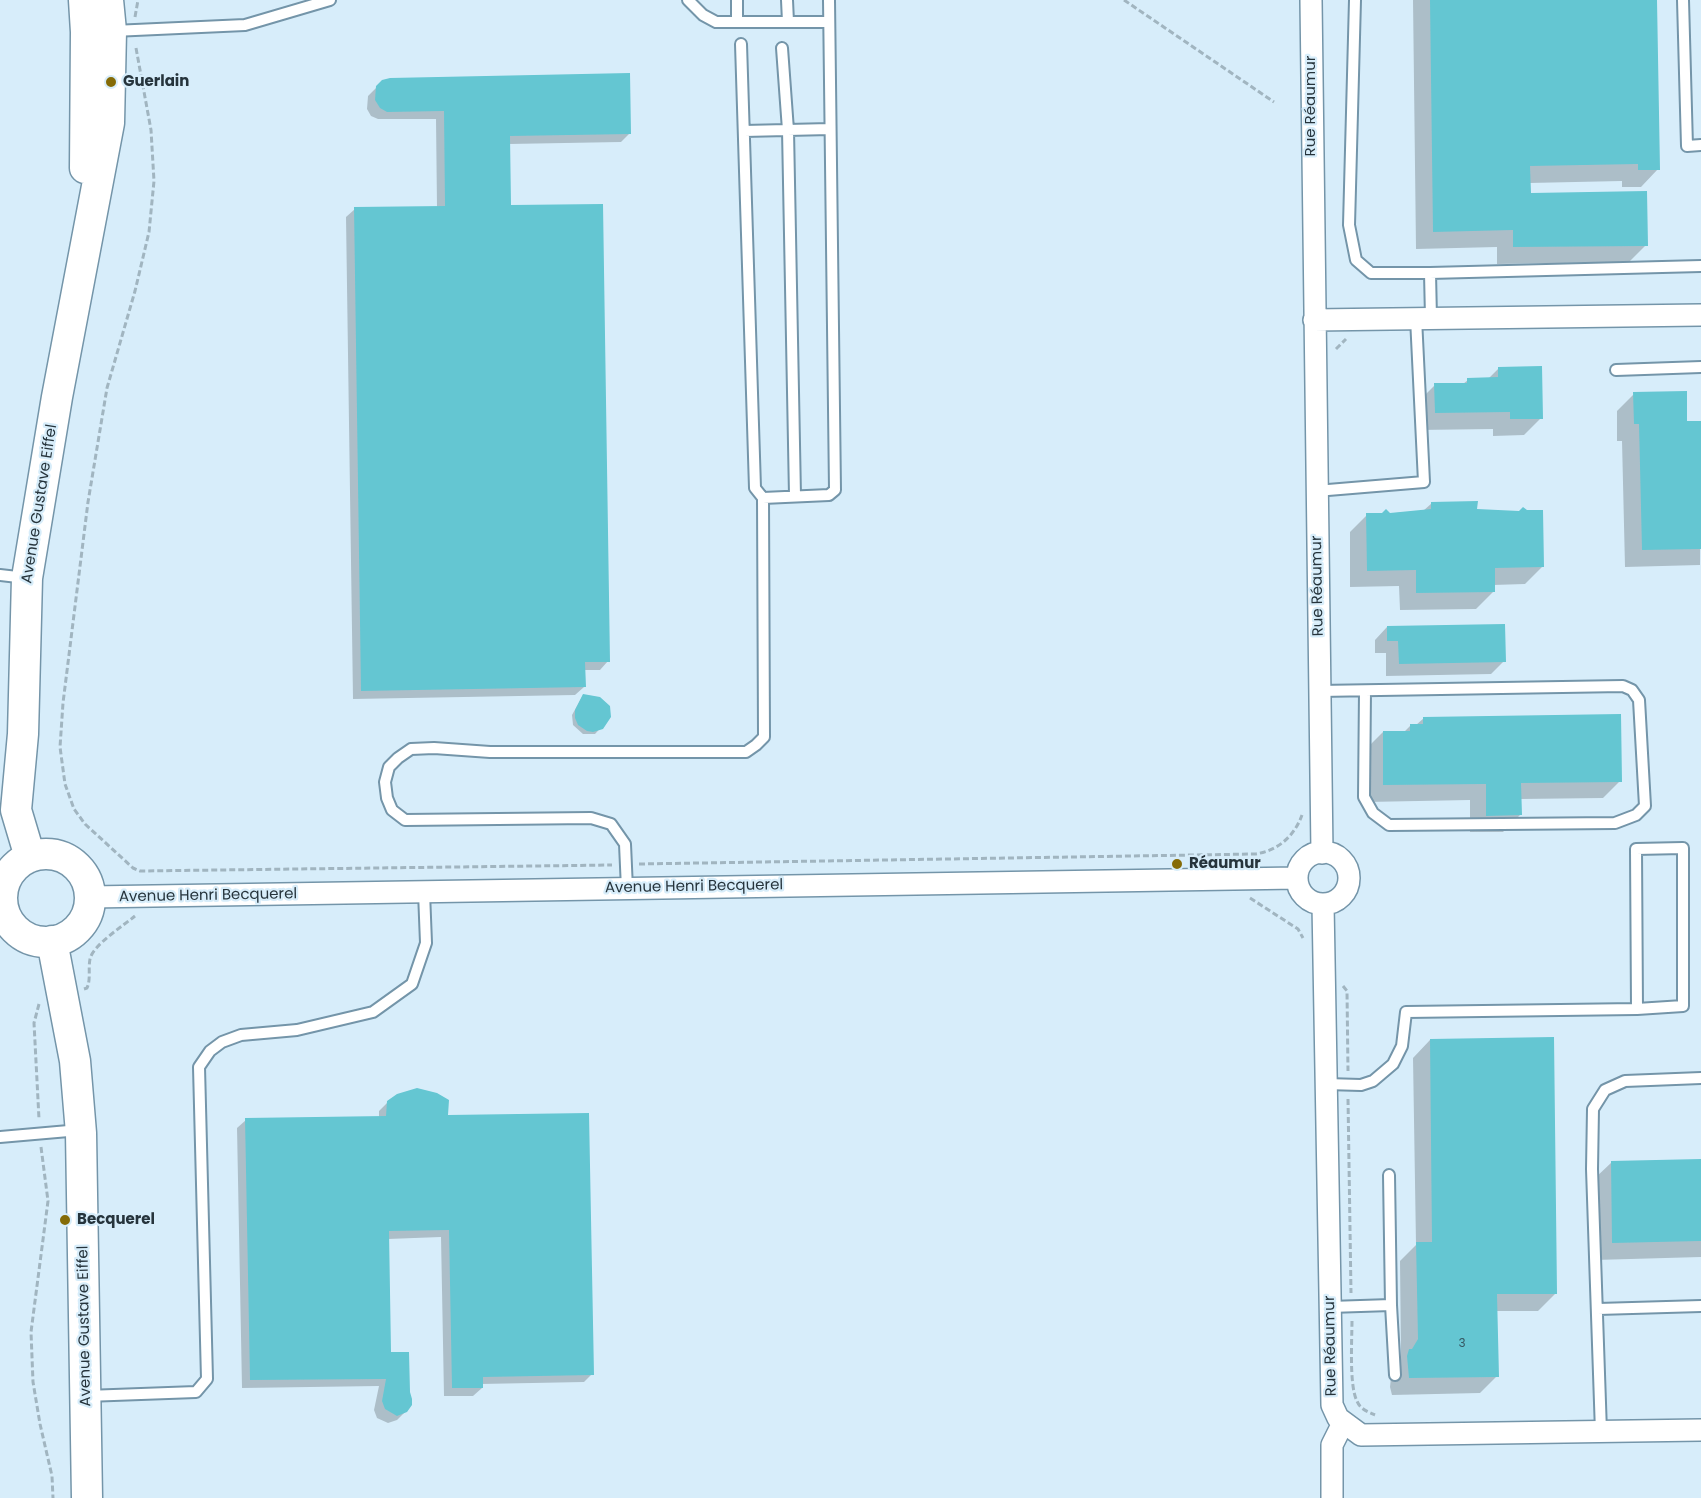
<!DOCTYPE html>
<meta charset="utf-8">
<style>
body{margin:0}
canvas{display:block;background:#d7edfa}
</style>
<canvas width="1701" height="1498"></canvas>
<script>
const g = document.querySelector('canvas').getContext('2d');
g.lineJoin = 'round';
function fill(path, color) { g.fillStyle = color; g.fill(path, 'evenodd'); }
function strokePath(path, color, width, dash) { g.strokeStyle = color; g.lineWidth = width; g.lineCap = dash ? 'butt' : 'round'; g.setLineDash(dash || []); g.stroke(path); }
function drawText(font, color, halo, rows, align = 'center') {
  g.font = font + ' Poppins,sans-serif'; g.lineWidth = 4.5; g.setLineDash([]); g.textBaseline = 'middle'; g.strokeStyle = halo; g.fillStyle = color; for (const [text, x, y, turn = 0] of rows) {
    g.save(); g.translate(x, y); g.rotate((+turn || 0) * Math.PI / 180); g.textAlign = isNaN(turn) ? turn : align; if (halo) g.strokeText(text, 0, 0); g.fillText(text, 0, 0); g.restore();
  }
}
fill(new Path2D(`
 M1413,0H1656L1658,169L1641,187H1622V181L1529,183V194L1646,245L1629,262L1497,264V247L1416,249Z
 M383,81L629,134L621,142L509,144L510,206L608,661L600,670H584V687L575,695L353,699L346,217L355,209L437,208L436,119H378L371,116L367,109L368,96Z
 M1499,368L1541,418L1524,435L1493,436V429L1418,430V402L1435,385L1463,384L1468,380L1488,379Z
 M1634,394L1686,423H1701L1700,565L1625,567L1622,441H1617V411Z
 M1432,503L1476,511L1542,567L1525,584L1493,585L1494,591L1476,609L1400,610L1399,586L1350,587V532L1367,515L1423,511Z
 M1387,627L1504,661L1491,674L1386,676V653H1375V640Z
 M583,695L608,720L595,734H583L573,725L572,715Z
 M1424,718L1620,781L1603,798L1520,799V815L1503,832H1470V800L1367,802L1366,749L1383,732H1404L1410,726L1416,725Z
 M1430,1040L1555,1294L1538,1311H1496L1497,1376L1480,1393L1392,1395L1390,1387L1392,1368L1401,1357L1400,1261L1416,1245L1413,1058Z
 M388,1102L447,1116L592,1374L584,1382L481,1384L482,1388L473,1396H444L441,1237L388,1239L390,1353L406,1411L397,1420L388,1423L377,1418L374,1410L379,1386L242,1388L237,1128L246,1120L379,1118V1111Z
 M1701,1161V1257L1595,1260L1594,1179L1612,1162Z`), '#0003');
fill(new Path2D(`
 M1430,0H1657L1660,170H1638V164L1530,166L1531,193L1647,191L1648,246L1513,247V230L1433,232Z
 M630,73L631,134L510,136L511,205L603,204L610,662H585L586,687L361,691L354,207L445,206L444,111L387,112L380,108L375,100L376,86L382,80L390,78Z
 M1542,366L1543,419H1510V412L1435,413L1434,383H1467V378L1498,377V367Z
 M1687,391V421H1701V549L1642,550L1639,424H1634L1633,392Z
 M1478,501L1477,509L1519,511L1523,507L1527,510H1543L1544,567L1495,568V592L1416,593V570L1367,571L1366,513H1382L1386,509L1390,513L1431,509V502Z
 M1505,624L1506,662L1399,664L1398,641H1387V626Z
 M583,694L600,697L610,706L611,717L603,729L593,732L587,731L578,725L575,718V710Z
 M1621,714L1622,782L1521,783L1522,815L1486,816V784L1383,785V731H1410V724H1423V717Z
 M1554,1037L1557,1294H1497L1499,1377L1409,1378L1407,1356L1409,1349H1412L1418,1339L1416,1242H1432L1430,1039Z
 M417,1088L437,1093L449,1100L448,1115L589,1113L594,1375L483,1377V1388H452L449,1230L389,1231L391,1352H409L410,1392L412,1399V1405L407,1412L397,1416L385,1409L382,1401L386,1379L250,1380L245,1118L386,1116L387,1101L397,1094Z
 M1701,1159V1241L1612,1243L1611,1161Z`), '#64c6d2');
const lane = new Path2D(`
 M688,0L703,15L716,22H829
 M737,0V22
 M787,0L788,22
 M1355,0L1349,225L1356,260L1371,273H1430
 M1683,0L1687,146L1701,145
 M113,31L245,25L330,0
 M782,48L788,130L795,496
 M744,131L830,129
 M1431,318L1430,273L1701,266
 M1616,370L1701,367
 M1316,491L1424,482L1416,318
 M763,498L829,495L835,490L829,0
 M0,575L26,578
 M1319,691L1623,686L1632,690L1639,700L1645,806L1636,815L1615,823L1389,825L1373,813L1364,797L1365,691
 M627,889L625,844L611,824L591,818L405,820L392,810L387,798L385,782L389,767L398,758L411,749L434,748L490,752H746L756,745L764,737L763,498L755,488L741,44
 M1326,1084L1361,1085L1373,1081L1393,1064L1402,1046L1406,1012L1637,1009L1683,1006V848L1636,849L1637,1009
 M0,1137L80,1130
 M1389,1175L1391,1305
 M1330,1307L1391,1305L1395,1375
 M1598,1309L1701,1306
 M86,1396L196,1392L207,1379L199,1067L210,1051L222,1042L241,1035L297,1030L373,1012L412,984L426,943L424,892
 M1601,1432L1592,1169L1593,1109L1605,1090L1625,1081L1701,1078`);
const street = new Path2D(`
 M1311,0L1322,853
 M1314,320L1701,315
 M1297 878a26 26 0 1 1 52 0a26 26 0 1 1-52 0Z
 M90,897L1297,878
 M1323,904L1332,1405L1338,1418L1361,1435L1701,1430
 M1332,1498V1445L1343,1423`);
const secondary = new Path2D(`
 M84,0L86,32L85,168
 M2 898a44 44 0 1 1 88 0a44 44 0 1 1-88 0Z
 M30,857L16,810L23,734L27,578L57,397L109,123L111,31L108,0
 M52,941L75,1061L81,1133L87,1498`);
strokePath(lane, '#7495a9', 14);
strokePath(street, '#7495a9', 24);
strokePath(secondary, '#7495a9', 33);
strokePath(new Path2D(`
 M1124,0L1274,102
 M135,17L138,0
 M136,48L151,130L154,181L149,232L135,291L107,388L88,502L63,703L60,747L65,784L74,809L85,824L133,868L140,871L612,865
 M1336,349L1346,339
 M639,864L1255,854C1277,851 1294,837 1302,815
 M1250,898L1298,929L1303,938
 M1343,986L1347,991L1348,1071
 M84,989L87,988C91,979 88,969 90,959C93,945 123,926 135,916
 M39,1004L34,1023L39,1119
 M1348,1099L1351,1293
 M41,1147L48,1201L31,1332L33,1382L40,1424L52,1476L53,1498
 M1352,1321C1352,1339 1349,1386 1357,1401C1360,1409 1368,1412 1375,1415`), '#a1b5c0', 3, [6, 3]);
strokePath(lane, '#fff', 10);
strokePath(street, '#fff', 21);
strokePath(secondary, '#fff', 30);
for (const [x, y, r, color] of [
 [111,82,6,"#856b07"],
 [1177,864,6,"#856b07"],
 [65,1220,6,"#856b07"]
]) { const dot = new Path2D(); dot.arc(x, y, r, 0, 2 * Math.PI); g.fillStyle = color; g.fill(dot); strokePath(dot, '#d7edfa', 2); }
drawText('12px', '#365862', null, [
 ["3",1462,1344]
]);
drawText('bold 15px', '#26343c', '#d7edfa', [
 ["Guerlain",123,82],
 ["Réaumur",1189,864],
 ["Becquerel",77,1220]
], 'left');
drawText('15px', '#26343c', '#d7edfa', [
 ["Rue Réaumur",1311,106,-90],
 ["Avenue Gustave Eiffel",40,504,-81],
 ["Rue Réaumur",1318,586,-91],
 ["Avenue Henri Becquerel",694,887,-1],
 ["Avenue Henri Becquerel",208,896,-1],
 ["Avenue Gustave Eiffel",85,1326,-91],
 ["Rue Réaumur",1331,1346,-91]
]);
</script>
